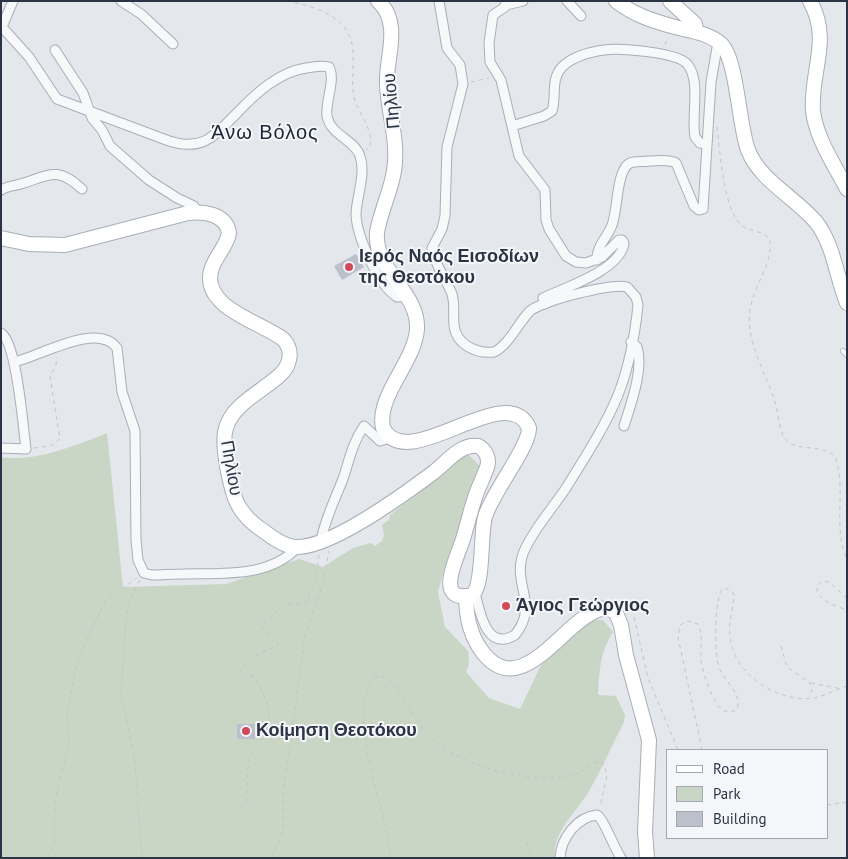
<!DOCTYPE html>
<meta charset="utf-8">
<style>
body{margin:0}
#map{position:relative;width:848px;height:859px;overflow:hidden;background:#e4e7ec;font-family:"PT Sans",sans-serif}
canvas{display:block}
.frame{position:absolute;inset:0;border:2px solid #2b3445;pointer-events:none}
.legend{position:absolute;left:666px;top:749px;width:162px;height:90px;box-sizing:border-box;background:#f4f6f9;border:1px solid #a4a8b1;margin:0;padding:6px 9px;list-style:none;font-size:15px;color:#2b3445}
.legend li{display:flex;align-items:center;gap:10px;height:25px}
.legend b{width:25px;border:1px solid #a4a8b1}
</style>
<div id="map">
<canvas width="848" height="859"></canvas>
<div class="frame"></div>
<ul class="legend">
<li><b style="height:6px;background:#fff"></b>Road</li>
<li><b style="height:14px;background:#c9d6c5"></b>Park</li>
<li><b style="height:14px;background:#bbc0ca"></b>Building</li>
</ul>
</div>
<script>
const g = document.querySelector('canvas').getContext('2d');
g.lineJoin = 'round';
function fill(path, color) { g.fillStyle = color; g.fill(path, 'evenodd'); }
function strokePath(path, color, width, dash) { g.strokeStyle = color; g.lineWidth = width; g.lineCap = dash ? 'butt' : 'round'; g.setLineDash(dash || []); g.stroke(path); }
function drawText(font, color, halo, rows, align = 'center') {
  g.font = font + ' "PT Sans",sans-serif'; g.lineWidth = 4; g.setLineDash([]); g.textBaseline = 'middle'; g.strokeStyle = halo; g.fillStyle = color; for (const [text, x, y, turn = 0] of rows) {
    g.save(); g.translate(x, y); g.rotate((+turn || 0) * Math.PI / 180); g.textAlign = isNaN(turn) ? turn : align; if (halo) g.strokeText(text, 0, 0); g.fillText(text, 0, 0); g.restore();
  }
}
fill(new Path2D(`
 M107,433L123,587L226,584L299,559L323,567L353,548L371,543L375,546L382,541L384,535L382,525L389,520L390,515L443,474L449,464L467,453L481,467L467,499L462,526L443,573L438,592L445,627L468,651L469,664L466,672L489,698L520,709L541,665L593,620H603L613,632C600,651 599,672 598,695L616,696L625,715L624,722C612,745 602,769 589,791C576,814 553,829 555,858H1V457C32,463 78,445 107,433Z`), '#c9d6c5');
fill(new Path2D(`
 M356,254L364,267L342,280L334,266Z
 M237,724H255V739H237Z`), '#bbc0ca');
const lane = new Path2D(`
 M843,351L847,355`);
const street = new Path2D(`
 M121,1L141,14L173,44
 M439,1L447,48L460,65L463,84L447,147L445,216L442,229L432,248C434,264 446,279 452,294C455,304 453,314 454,325C456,345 477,354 494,352C509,345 518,323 530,311C541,301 612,283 627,287L636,297L638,305C635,335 629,367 618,395C605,427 584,459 566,488C552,509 536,526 525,549C509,583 541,603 515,635C486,652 480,612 475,593
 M506,1L505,7L493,15L489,43L490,62L501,80L519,156L545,190L546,220L549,229L566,256L576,262L586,263L602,257L619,240H622L624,243C621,270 564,288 543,298L545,304
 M567,1L581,16
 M506,5L523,1
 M2,27L29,57L57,99L169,141C204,152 215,135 238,112C256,93 279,72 306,68C314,67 321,65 329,67C336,80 325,101 327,116C330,135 355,140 360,156C366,173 357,196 356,213C356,235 378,285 397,297L407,296
 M1,29L13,1
 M55,50L83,93L92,118L102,130L110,146L149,180L177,198L194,206L197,212
 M512,126L544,116L552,111C557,96 550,80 562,67C572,57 590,52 604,50C620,48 679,52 688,65C701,82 691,116 695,137L700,143L707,144
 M1,190C9,185 16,186 24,183C51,174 58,167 82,189
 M597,260C596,246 608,237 612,225C618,211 616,170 630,163C635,161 643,162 649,161C658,161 668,159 676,163L694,206L699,210L703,209L711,82L718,42
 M1,333C17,343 23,427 26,449L1,448
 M14,362C39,357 97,321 117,348L122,392L135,431L136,540L138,560L144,573L152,575C162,575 173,574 183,574C222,573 269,578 298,547
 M624,426C631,404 644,369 637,347L631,342
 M321,541C325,518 336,498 344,476C350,457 353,442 364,426L380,441L391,438
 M560,858C561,838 577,817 597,815C604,819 614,848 621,858`);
const secondary = new Path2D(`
 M616,1C634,15 653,21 675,27C690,31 709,33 721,44C737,58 739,127 748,150C760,181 795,197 816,222C834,245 836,276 847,303
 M670,1L695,24L696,32
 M810,1C832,40 810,71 813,111C816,138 835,166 847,189
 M1,238L29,244L65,245L188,213C204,211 226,214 229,233C227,247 214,257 211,271C202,308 261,322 283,339C293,349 291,363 282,373C264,391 233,403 226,428C221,443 229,480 234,495C239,512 251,523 265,532C274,539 284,546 295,547C330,549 406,493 434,472C447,462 461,443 478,446C484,449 488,455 488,462C488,468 484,474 482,480C472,500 469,521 462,542C457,558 433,604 472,595C484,586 480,535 485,517C491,494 530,446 529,428C507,377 407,477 383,428C376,396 415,362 417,329C419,292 374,271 377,233C379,216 391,191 394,171C399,141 388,114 387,84C386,66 393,47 391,28C390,17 386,8 378,1
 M466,596C466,617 471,638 484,654C526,704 569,608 608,608L616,613L621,625L626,655L649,740L645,832L647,858`);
strokePath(lane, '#a9aeb7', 6);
strokePath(street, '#a9aeb7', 11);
strokePath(secondary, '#a9aeb7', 16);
strokePath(new Path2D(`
 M287,1C317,7 353,17 353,54C354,68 351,83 354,97C358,114 374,129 370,147L366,150
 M665,45L668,37
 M471,82L489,78
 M717,127C720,151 723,206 740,224C749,233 763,229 770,240C773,265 753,286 750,310C745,341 766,373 775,402C779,414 778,433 788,442C799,451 821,444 835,456C847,488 832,527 847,559
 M34,448L50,446L60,439L50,377L56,365L57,357
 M140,580L128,604L126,617L121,693L135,762L142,858
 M847,598L829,582L822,581L817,586C815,600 836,606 847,610
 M624,606L633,612L648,678L678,750
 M781,646L787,667L810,683L812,690L809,697
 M811,683L837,688
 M702,750L678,637L680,625L688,621L698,624C704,636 700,648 701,660C702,672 714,706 724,711H735C738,708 738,705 738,701C736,688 723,679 719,667C714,655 714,597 723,588L730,590L734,594C733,612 726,628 732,647C741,679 782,703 814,698C825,696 836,689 847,686
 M827,805L847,802
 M241,808L246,802C250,770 241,755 270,731C270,710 266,692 252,675H240V670L253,657L278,645L277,639L263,631L262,625L284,605L306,603L316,578L319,555
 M527,842L532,858
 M48,858L54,844L55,800L69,742L67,712L77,662L105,601L137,578
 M272,858L283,831V794L305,636L323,583L329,551
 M390,858C389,816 344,713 373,680C378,674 385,677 390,680C405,698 415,720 430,737C457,766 540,788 578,773C584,770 589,766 594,762L604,763L607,775L600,807`), '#c2c5cb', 1, [4, 4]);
strokePath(lane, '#f7f8fa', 4.5);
strokePath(street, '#f7f8fa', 9);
strokePath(secondary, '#fff', 14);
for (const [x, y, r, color] of [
 [349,267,5,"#d1495b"],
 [506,606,5,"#d1495b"],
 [246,731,5,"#d1495b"]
]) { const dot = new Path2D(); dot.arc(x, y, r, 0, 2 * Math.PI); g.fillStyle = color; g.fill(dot); strokePath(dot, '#f4f6f9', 2); }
drawText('18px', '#2b3445', '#f4f6f9', [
 ["Πηλίου",392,101,-95],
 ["Πηλίου",231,468,80]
]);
drawText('bold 18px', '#2b3445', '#f4f6f9', [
 ["Ιερός Ναός Εισοδίων",359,257],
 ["της Θεοτόκου",359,278],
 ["Άγιος Γεώργιος",516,606],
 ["Κοίμηση Θεοτόκου",256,731]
], 'left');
g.letterSpacing = '1px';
drawText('20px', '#1d2536', '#f4f6f9', [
 ["Άνω Βόλος",265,133]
]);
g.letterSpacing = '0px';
</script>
